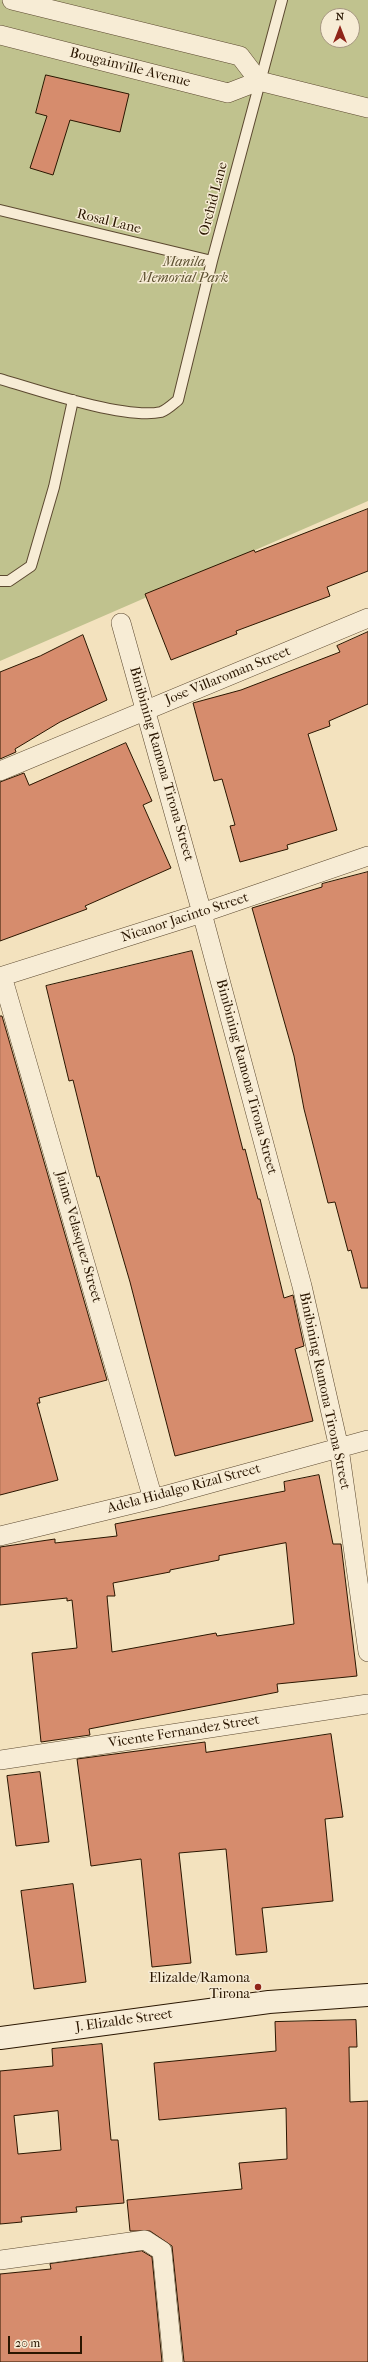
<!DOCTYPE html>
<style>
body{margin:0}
#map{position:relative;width:368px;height:2362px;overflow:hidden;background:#f3e2be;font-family:"IM FELL French Canon",serif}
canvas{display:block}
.north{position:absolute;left:320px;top:8px;width:40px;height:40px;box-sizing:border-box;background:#f7ecd5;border:1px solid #a59680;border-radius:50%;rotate:0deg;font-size:11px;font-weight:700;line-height:16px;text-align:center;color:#2a1600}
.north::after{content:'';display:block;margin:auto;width:14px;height:18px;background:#8f2418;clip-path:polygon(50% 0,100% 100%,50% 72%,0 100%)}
.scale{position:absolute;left:8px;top:2336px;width:74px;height:18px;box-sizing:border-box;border:2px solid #2a1600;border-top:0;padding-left:5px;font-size:12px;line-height:14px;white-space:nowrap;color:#2a1600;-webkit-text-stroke:3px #f7ecd5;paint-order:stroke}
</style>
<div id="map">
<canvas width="368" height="2362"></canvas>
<div class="north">N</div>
<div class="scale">20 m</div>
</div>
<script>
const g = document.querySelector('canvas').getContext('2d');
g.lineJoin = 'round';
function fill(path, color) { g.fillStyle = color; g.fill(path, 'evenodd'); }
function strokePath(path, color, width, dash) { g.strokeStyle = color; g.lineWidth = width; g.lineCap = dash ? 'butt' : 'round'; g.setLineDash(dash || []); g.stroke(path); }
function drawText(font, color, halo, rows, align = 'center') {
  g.font = font + ' "IM FELL French Canon",serif'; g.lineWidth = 3; g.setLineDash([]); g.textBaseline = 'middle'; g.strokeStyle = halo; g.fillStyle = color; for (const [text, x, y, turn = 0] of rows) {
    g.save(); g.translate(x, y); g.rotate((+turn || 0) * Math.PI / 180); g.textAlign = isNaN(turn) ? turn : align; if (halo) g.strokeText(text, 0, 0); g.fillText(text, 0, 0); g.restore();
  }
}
fill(new Path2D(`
 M0,0H368V501L0,661ZM328,16H352V40H328Z`), '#c0c28e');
const building = new Path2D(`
 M46,75L129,94L120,132L70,120L53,175L30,168L47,116L36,113Z
 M368,509V571L327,587L330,596L236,631L237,634L171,660L145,594L254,550L255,552Z
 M368,632V704L329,721L330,726L308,734L337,830L287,845L288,849L240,862L230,826L235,825L222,779L214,781L193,703L241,690L340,652L337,646Z
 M83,635L107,700L60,722L15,749L16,752L0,759V672L40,656Z
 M126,743L152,801L143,805L171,868L85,906L87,909L0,941V782L24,773L29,785Z
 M368,872V1288H361L351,1250L348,1251L335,1202L328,1203L304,1109L294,1056L252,908L322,887V884Z
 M192,951L243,1150L245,1149L258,1199H260L284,1298L293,1295L304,1346L295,1349L313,1421L175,1456L130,1282L99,1176L97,1177L73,1080L69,1081L46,986Z
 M0,1016H2L107,1380L39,1398L40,1403H37L58,1480L0,1495Z
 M319,1475L333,1544H341L357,1676L277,1684L278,1692L89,1729L90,1735L41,1742L32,1653L77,1648L72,1600L67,1601V1598L0,1605V1547L55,1539V1543L117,1536L115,1524L285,1491L284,1482ZM286,1543L294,1624L217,1636L216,1633L112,1652L107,1596H115L113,1583L170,1572V1570L219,1560V1556Z
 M331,1734L343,1817L325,1819L333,1901L262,1908L267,1952L236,1955L226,1849L179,1853L191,1963L152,1967L141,1859L91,1866L77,1759L205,1742L206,1752Z
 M40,1772L49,1842L16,1846L7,1776Z
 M73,1884L86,1982L34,1989L21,1891Z
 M356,2020L357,2047H349L350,2102L368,2101V2362H184L172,2246L150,2231H130L127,2200L242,2189L239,2163L287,2159L286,2108L159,2120L154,2063L276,2051L275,2022Z
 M102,2044L111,2140H118L124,2203L76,2207L77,2212L21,2217L22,2222L0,2224V2071L53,2066L52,2049ZM58,2111L61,2150L18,2154L14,2116Z
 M142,2251L152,2257L162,2362H0V2274L51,2269L50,2264Z`);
fill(building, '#d68c6d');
strokePath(building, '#2a1600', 1);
const lane = new Path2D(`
 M0,210L212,261
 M0,379C37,390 126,420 161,412C167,410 173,404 178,400L212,261L282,0
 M0,581H9L31,566L54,487L73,400`);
const street = new Path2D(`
 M12,0L240,56L259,81
 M0,35L228,93L259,81L368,108
 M121,623L202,913L302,1286L339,1448L368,1652
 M0,771L368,618
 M2,976L153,1499
 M0,977L202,913L368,856
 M0,1536L153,1499L368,1440
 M0,1760L368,1704
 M0,2260L145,2240L162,2251L173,2362`);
const secondary = new Path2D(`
 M0,2038L269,2002L368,1995`);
strokePath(lane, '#5c4930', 12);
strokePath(street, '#5c4930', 20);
strokePath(secondary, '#2a1600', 24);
strokePath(lane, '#f7ecd5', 10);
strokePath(street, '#f7ecd5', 19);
strokePath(secondary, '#f7ecd5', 22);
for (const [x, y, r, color] of [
 [258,1987,4,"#8f2418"]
]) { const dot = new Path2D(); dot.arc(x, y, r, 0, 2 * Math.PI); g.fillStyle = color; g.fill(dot); strokePath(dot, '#f7ecd5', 1.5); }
drawText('14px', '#2a1600', '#f7ecd5', [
 ["Bougainville Avenue",130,68,14],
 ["Orchid Lane",214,199,-75],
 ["Rosal Lane",109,222,14],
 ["Jose Villaroman Street",228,676,-22],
 ["Binibining Ramona Tirona Street",161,764,74],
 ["Nicanor Jacinto Street",185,918,-18],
 ["Binibining Ramona Tirona Street",246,1077,75],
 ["Jaime Velasquez Street",78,1237,74],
 ["Binibining Ramona Tirona Street",324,1391,78],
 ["Adela Hidalgo Rizal Street",184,1489,-15],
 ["Vicente Fernandez Street",184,1732,-9],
 ["J. Elizalde Street",124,2021,-8]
]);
drawText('italic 14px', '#5e5232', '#f7ecd5', [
 ["Manila",184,263],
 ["Memorial Park",184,279]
]);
drawText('14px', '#2a1600', '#f7ecd5', [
 ["Elizalde/Ramona",250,1979],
 ["Tirona",250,1995]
], 'right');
</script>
